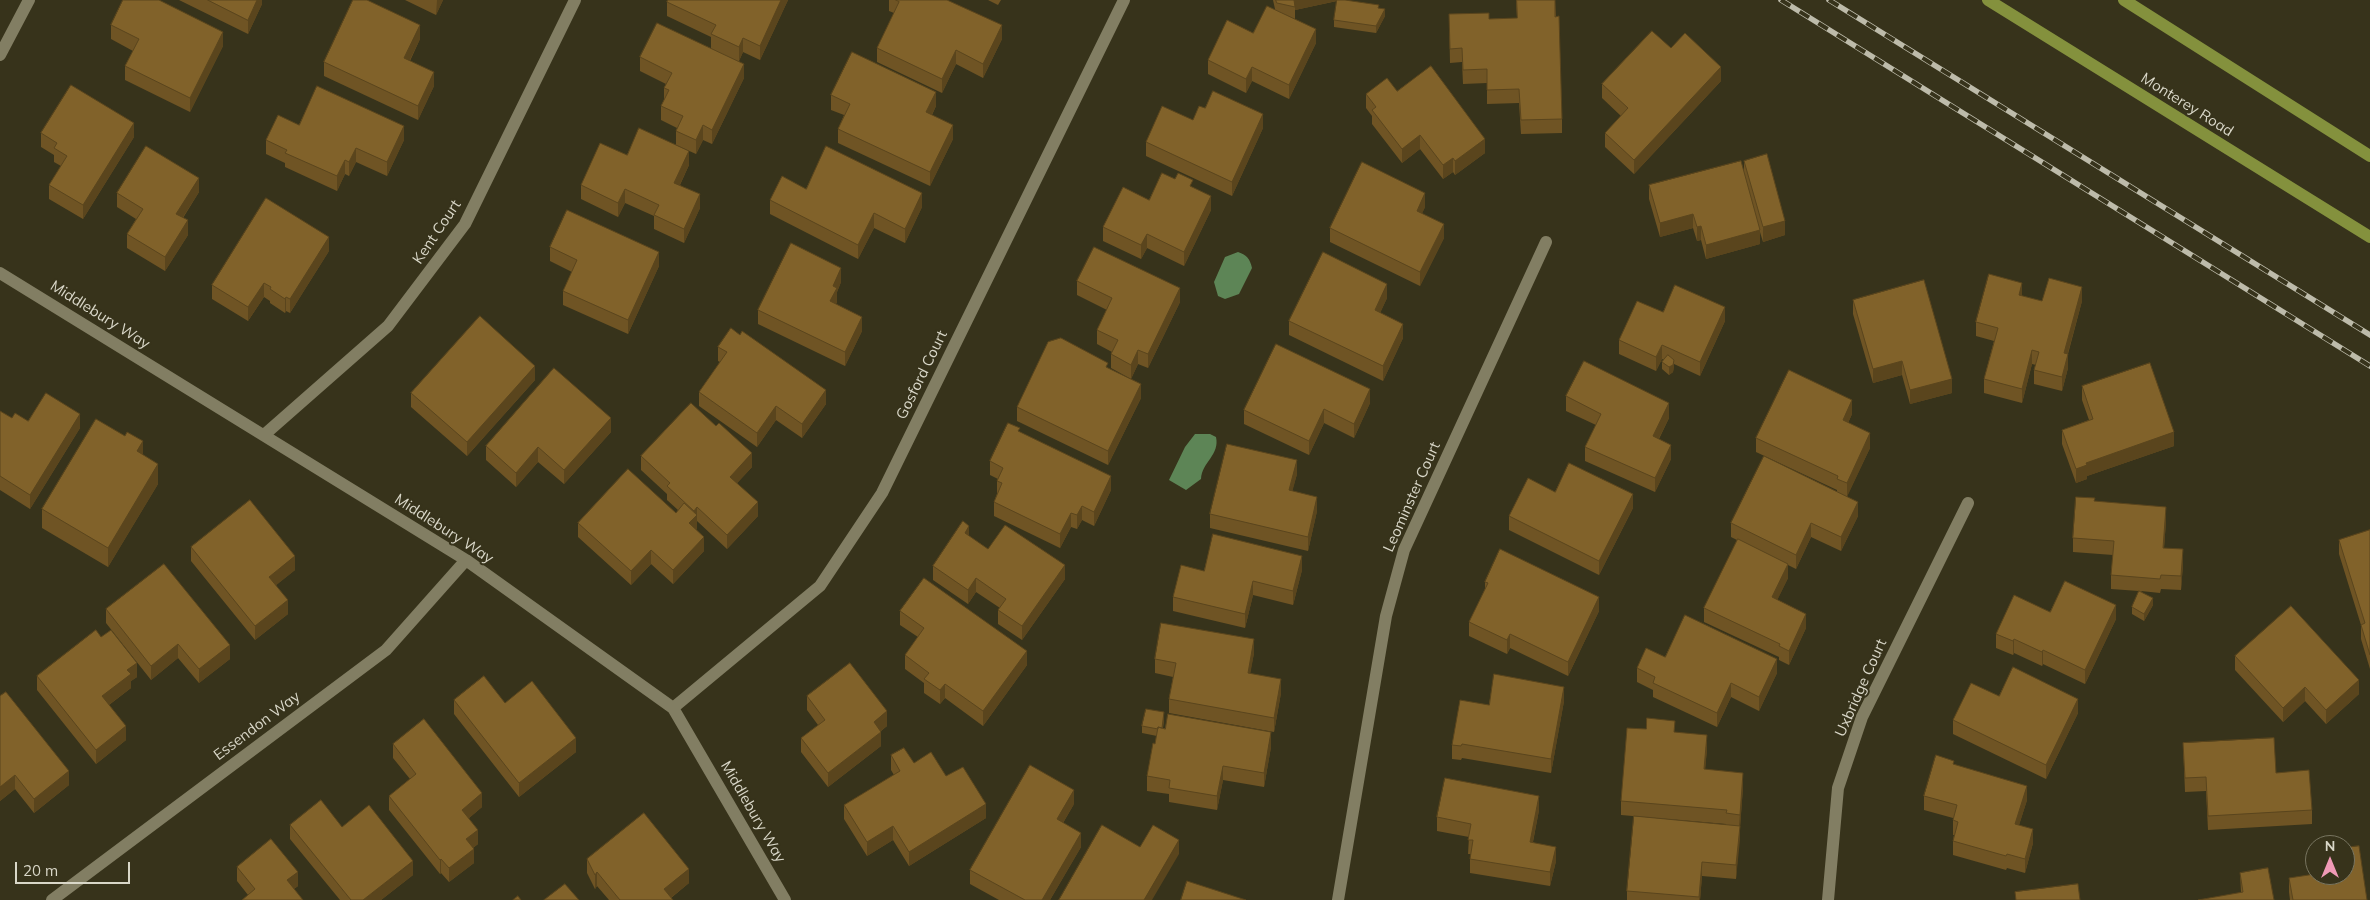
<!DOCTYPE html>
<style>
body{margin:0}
#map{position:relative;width:2370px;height:900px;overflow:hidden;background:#37331b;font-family:Mulish,sans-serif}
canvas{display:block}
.north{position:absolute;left:2305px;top:835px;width:50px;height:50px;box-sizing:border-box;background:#37331b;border:1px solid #787560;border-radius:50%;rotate:0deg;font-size:14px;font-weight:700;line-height:20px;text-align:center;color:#d9d7c8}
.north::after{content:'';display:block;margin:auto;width:18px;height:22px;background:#f09ab6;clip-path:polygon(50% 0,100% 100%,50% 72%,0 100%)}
.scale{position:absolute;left:15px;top:862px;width:115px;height:22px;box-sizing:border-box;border:2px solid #d9d7c8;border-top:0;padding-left:6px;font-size:15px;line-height:18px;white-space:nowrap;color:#d9d7c8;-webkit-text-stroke:4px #37331b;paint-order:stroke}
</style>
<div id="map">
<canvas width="2370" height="900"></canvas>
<div class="north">N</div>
<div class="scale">20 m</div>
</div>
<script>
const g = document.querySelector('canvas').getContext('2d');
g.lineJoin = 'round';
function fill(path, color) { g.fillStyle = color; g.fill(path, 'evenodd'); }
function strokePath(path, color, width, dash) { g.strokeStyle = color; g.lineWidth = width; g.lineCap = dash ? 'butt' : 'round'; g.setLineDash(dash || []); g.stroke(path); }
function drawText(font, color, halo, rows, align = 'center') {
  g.font = font + ' Mulish,sans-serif'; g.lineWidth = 4; g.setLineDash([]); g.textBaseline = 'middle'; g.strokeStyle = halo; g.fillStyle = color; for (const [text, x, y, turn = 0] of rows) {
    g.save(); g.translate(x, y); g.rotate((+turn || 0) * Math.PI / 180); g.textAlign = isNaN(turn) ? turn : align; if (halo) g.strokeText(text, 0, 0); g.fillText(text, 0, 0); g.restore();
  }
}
fill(new Path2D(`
 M1238,252C1247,255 1250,259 1252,268L1239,294L1225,299L1218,296L1214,282L1225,257Z
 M1195,434H1210L1216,437C1220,455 1202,462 1201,479L1186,490L1169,480L1185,447Z`), '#5d8556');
strokePath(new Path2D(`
 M0,55L29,0
 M0,273L466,560L673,708L785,900
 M264,435L388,326L465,224L575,0
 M673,708L820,586L882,493L1124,0
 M52,900L386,650L466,560
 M1338,900L1386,616L1404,550L1546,242
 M1828,900L1838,788L1862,717L1968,503`), '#827e63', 12);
strokePath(new Path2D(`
 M1988,0L2370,237
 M2124,0L2370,156`), '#84913d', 12);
const rail = new Path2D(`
 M1781,0L2370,366
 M1829,0L2370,335`);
strokePath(rail, '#bdbbaa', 5.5);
strokePath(rail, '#37331b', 4, [11]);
fill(new Path2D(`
 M179,0H262V4L248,34Z
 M405,0H443L436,15Z
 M788,0L760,60L743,52L739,61L744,78L712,144L703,140L696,154L676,145V131L677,128L661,120V106L664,100V88L666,84L640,71V57L711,48V37L667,16V2Z
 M889,0H947L1002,39L983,78L956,64L942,93L877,62V48L894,13L889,11Z
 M988,0H1001L998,5Z
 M1273,0H1345L1379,9L1385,16L1376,33L1334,27V20L1337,1L1295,10V19L1316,43L1289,99L1252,81L1246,93L1208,74V60L1253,33L1275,9Z
 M1516,0H1555L1562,119V133L1521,134L1519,103L1487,104V83L1463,84L1462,62L1450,63L1449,14L1489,19L1517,18Z
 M111,25L223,46L190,112L125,80V66L133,51L111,39Z
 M420,39L410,61L434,86L418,120L324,76V62Z
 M1671,48L1721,81L1634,174L1605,147V133L1621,116L1602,98V84Z
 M1397,91L1485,153L1455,175L1453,172L1443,179L1420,149L1402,163L1372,124V116L1366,108V94Z
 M831,95L936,106L932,115L953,139L930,186L838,143V129L844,115L831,110Z
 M1205,108L1263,128L1232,196L1146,156V142L1193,120Z
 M299,125L404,140L387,176L356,162L349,176L345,174L337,191L285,167V163L266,154V140Z
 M41,133L134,137L83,219L49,199V185L61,166L54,162V155L41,147Z
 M627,155L689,165L680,185L700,208L684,243L654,229V216L625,203L618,217L581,199V185Z
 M1744,161L1785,235L1763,242L1760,232V244L1706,259L1701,240L1697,241L1693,228L1660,237L1649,199V185L1744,170Z
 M1193,187L1211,210L1184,266L1147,248L1141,259L1103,241V227L1149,200Z
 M806,189L922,207L905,243L874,228L858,259L770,214V200Z
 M199,192L183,218L188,235L165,271L127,248V234L136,219L117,207V193Z
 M1425,207L1422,213L1444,238L1420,286L1330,242V228Z
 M550,247L659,266L628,334L563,305V291L572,272L550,261Z
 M329,251L290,313L286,311L285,313L270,303V301L264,297L248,321L212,299V285Z
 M1077,281L1180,302L1148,368L1138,364L1131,379L1111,368V354L1112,352L1097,344V330L1107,310L1077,295Z
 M841,282L837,292V302L836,304L862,331L845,366L758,324V310Z
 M2022,296L2042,301H2082L2068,354V368L2062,391L2034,384V370L2036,365L2032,364L2022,403L1984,393V379L1994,341L1976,336V322Z
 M1387,298L1380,313L1403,338L1383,381L1289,335V321Z
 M1853,300L1952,393L1910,404L1902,375L1873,383L1853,314Z
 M1663,312L1725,321L1700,376L1674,364L1673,372L1669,375L1662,369V362L1664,360L1662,359L1656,371L1619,354V340Z
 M740,335L826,404L802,438L776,420L757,447L699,406V392L720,362L718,361V347Z
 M1108,368L1141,398L1108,465L1017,421V407Z
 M535,380L467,456L411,407V393Z
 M2082,386L2174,446L2087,476V479L2076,483L2062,444V430L2089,420L2082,400Z
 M1566,396L1669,418L1659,439L1671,459L1655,492L1585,461V447L1596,425L1566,411Z
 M1370,403L1354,438L1324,423L1309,455L1244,424V410Z
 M0,411L12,418L28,421L80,428L30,509L0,490Z
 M1852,414L1848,423L1870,448L1847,496L1858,516L1841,551L1811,537L1796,569L1788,565V578L1777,600L1806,628L1789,665L1779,660V657L1704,622V608L1737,540L1731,537V523L1837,491V490L1756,452V438Z
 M611,432L564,484L538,462L516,487L486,460V446Z
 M1020,432L1111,490L1094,526L1082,520L1077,529L1071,527L1060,548L994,516V502L997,494V481L998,479L990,475V461Z
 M143,455L158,484L108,567L42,528V509Z
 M641,456L752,467L737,483L758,516L727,549L697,521L696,530L704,551L673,584L651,564L631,585L578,537V523L676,513L678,510L667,500V494L641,470Z
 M1297,474L1292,491L1317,511L1308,551L1210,528V514Z
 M1555,492L1633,508L1599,575L1509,530V516Z
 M2095,501L2166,521L2164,548L2183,564L2181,590L2161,589L2160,593L2141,591L2153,605L2144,621L2132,614V607L2139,591L2111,589V575L2113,555L2073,552V538Z
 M2370,530V669L2361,639V625L2339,554V540Z
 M969,536L988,549L1065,579L1022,640L998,624V610L1000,608L976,592L968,604L933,580V566Z
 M191,547L295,570L276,585L288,614L255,640L191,561Z
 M1302,570L1293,605L1253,595L1245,628L1173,611V597L1204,571Z
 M1485,582L1599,611L1568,676L1510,648L1507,654L1469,636V622L1485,590Z
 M106,609L230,659L199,683L178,658L151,680L106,623Z
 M900,611L1027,665L983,726L945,698L940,704L924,693V683L905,669V655L918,637L900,625Z
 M2050,612L2116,619L2085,684L2043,664L2042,666L2014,653L2013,655L1996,648V634Z
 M1254,653L1250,673L1281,693L1274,732L1169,713V699L1173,677L1155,673V659Z
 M2235,656L2359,694L2326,724L2305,701L2283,722L2235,670Z
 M1665,657L1777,673L1759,711L1731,697L1717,727L1653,697V690L1637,682V668Z
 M37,676L137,677L131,681V688L109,705L126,740L96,764L37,690Z
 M0,696L69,785L34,813L15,789L0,801Z
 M807,696L887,726L881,731V746L828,787L801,752V738L818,725L807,710Z
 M1999,696L2078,713L2046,779L1953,734V720Z
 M454,700L505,703L576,752L519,797L454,714Z
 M1564,701L1551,773L1462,758L1461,760L1452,759V745L1489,705Z
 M1164,720L1163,728L1271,747L1264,787L1223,780L1217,810L1169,802V794L1147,791V776L1157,736L1142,733V726Z
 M1675,732L1707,749L1705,769L1743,787L1736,879L1702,876L1700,900H1627V891L1726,825V824L1621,815V801Z
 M2183,743L2312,810V824L2208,830L2206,791L2185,792Z
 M393,744L482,807L469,818L478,844L473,848L474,863L449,882L441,873L440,874L389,810V796L410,779L393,758Z
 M891,755L914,763L946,776L986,818L909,866L893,840L867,856L844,819V805L894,775L891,770Z
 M1954,765L2027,800L2019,825L2033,843L2025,873L2007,868L2006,870L1953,855V841L1954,835H1953V818L1924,810V796Z
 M1074,804L1063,823L1081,847L1050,900H999L970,884V870Z
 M1539,810L1533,842L1556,861L1550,886L1470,873V859L1471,854H1468L1469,837L1437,831V817Z
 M290,825L342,827L413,875L381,900H340L290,839Z
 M587,859L689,883L671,898L673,900H609L597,886L595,889L587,873Z
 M237,867L298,886L294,889L248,895L237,881Z
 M2240,873L2274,900L2241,892Z
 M2289,878L2367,900H2290L2289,892Z`), '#6f5424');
fill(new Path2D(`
 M257,0H262V4L248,34V20Z
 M437,0H443L436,15Z
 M781,0H788L760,60V46Z
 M1293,0H1341L1295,10V7Z
 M1385,9V16L1376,33V26Z
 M420,25V39L404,72V58Z
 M1002,25V39L983,78V64Z
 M1316,29V43L1289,99V85Z
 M223,32V46L190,112V98Z
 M743,38V52L739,61V47Z
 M956,50V64L942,93V79Z
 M744,64V78L712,144V130Z
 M1252,67V81L1246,93V79Z
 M1721,67V81L1634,174V160Z
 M434,72V86L418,120V106Z
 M936,92V106L926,126V112Z
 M1263,114V128L1232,196V182Z
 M134,123V137L83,219V205Z
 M703,125V140L696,154V140Z
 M953,125V139L930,186V172Z
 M404,126V140L387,176V162Z
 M1420,135V149L1402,163V149Z
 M1485,139V153L1455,175V161Z
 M356,148V162L349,176V162Z
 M689,151V165L674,197V183Z
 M1453,158V172L1443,179V165Z
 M345,160V174L337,191V176Z
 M199,178V192L176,228V214Z
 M625,189V203L618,217V203Z
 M922,193V207L905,243V229Z
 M1425,193V207L1417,225V211Z
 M700,194V208L684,243V229Z
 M1211,196V210L1184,266V252Z
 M874,213V228L858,259V245Z
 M1693,214V228L1660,237V223Z
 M188,220V235L165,271V257Z
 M1785,221V235L1763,242V227Z
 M1444,224V238L1420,286V272Z
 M1701,226V240L1697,241V227Z
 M1760,230V244L1706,259V245Z
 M1147,234V248L1141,259V245Z
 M329,237V251L290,313V299Z
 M659,252V266L628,334V320Z
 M841,268V282L837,292V302L830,316V301L833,286Z
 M264,283V297L248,321V307Z
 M2022,283V297L2019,295Z
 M1387,284V298L1375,324V310Z
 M2082,287V301L2064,367V353Z
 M1180,288V302L1148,368V354Z
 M286,297V311L285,313V299Z
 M1725,307V321L1700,376V362Z
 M862,317V331L845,366V352Z
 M1403,324V338L1383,381V366Z
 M1662,345V359L1656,371V357Z
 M1138,350V364L1131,379V365Z
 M2032,350V364L2022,403V389Z
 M2068,354V368L2062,391V377Z
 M1674,360V368L1673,372L1669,375V367Z
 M1902,361V375L1873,383V369Z
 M535,366V380L467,456V442Z
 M1952,379V393L1910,404V390Z
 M1141,384V398L1108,465V451Z
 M1370,389V403L1354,438V424Z
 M826,390V404L802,438V424Z
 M1852,400V414L1843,434V420Z
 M1669,403V418L1653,450V436Z
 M776,406V420L757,447V433Z
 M1324,409V423L1309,455V441Z
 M80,414V428L30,509V495Z
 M611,418V432L564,484V470Z
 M2174,432V446L2087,476V479L2076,483V469L2086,463Z
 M1870,433V448L1847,497V483Z
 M143,441V461L137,451Z
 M1671,445V459L1655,492V478Z
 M538,447V462L516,487V473Z
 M752,453V467L730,491V477Z
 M1297,460V474L1289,504V490Z
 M158,464V484L108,567V548Z
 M1111,476V490L1094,526V512Z
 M1633,494V508L1599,575V561Z
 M1317,497V511L1308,551V537Z
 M758,502V516L727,549V535Z
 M1858,502V516L1841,551V537Z
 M1082,506V520L1077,529V515Z
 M697,507V529L689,537V523L694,518V511Z
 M2166,507V521L2163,562V548Z
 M1071,513V527L1060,548V534Z
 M1811,523V537L1796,569V555Z
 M969,526V540L965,533Z
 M704,537V551L673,584V570Z
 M2183,549V564L2181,590V576Z
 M651,550V564L631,585V571Z
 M295,556V570L269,591V577Z
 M1302,556V570L1293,605V591Z
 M1788,564V578L1772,611V597Z
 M1065,565V579L1022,640V626Z
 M976,578V592L968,604V590Z
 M1253,581V595L1245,628V614Z
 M1599,597V611L1568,676V662Z
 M2153,598V605L2144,621V614Z
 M288,600V614L255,640V626Z
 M2116,605V619L2085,684V670Z
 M1806,614V628L1789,665V651Z
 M1510,634V648L1507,654V640Z
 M1254,639V653L1248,687V673Z
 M2014,639V653L2013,655V641Z
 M178,644V658L151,680V666Z
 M230,645V659L199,683V669Z
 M2043,650V664L2042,666V652Z
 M1027,651V665L983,726V711Z
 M1777,659V673L1759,711V697Z
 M137,663V677L131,681V688L102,710V696L127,670Z
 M1281,679V693L1274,732V718Z
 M2359,680V694L2326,724V710Z
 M1731,683V697L1717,727V713Z
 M945,684V698L940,704V690Z
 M1564,687V701L1551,773V759Z
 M2305,687V701L2283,722V708Z
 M2078,699V713L2046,779V765Z
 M887,711V726L874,736V722Z
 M1164,712V720L1161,737V730Z
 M126,726V740L96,764V750Z
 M881,732V746L828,787V773Z
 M1271,732V747L1264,787V773Z
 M1707,735V749L1704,783V769Z
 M576,738V752L519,797V783Z
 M1223,766V780L1217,810V796Z
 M69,771V785L34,813V799Z
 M1743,773V787L1740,829V840L1736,879V865Z
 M15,775V789L0,801V787Z
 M2027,786V800L2015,838V824Z
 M1074,790V804L1057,833V819Z
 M482,793V807L462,824V810Z
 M1539,796V810L1530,856V842Z
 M986,804V818L909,866V852Z
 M893,826V840L867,856V842Z
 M2033,829V843L2025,873V859Z
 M478,830V844L466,853V839Z
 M1081,833V847L1050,900H1042Z
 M1179,840V854L1152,900H1144Z
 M1556,847V861L1550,886V872Z
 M474,849V863L449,882V868Z
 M441,859V873L440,874V860Z
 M413,861V875L381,900H363Z
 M1702,862V876L1700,900H1699Z
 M689,869V883L668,900L664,889Z
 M298,872V886L287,894V880Z
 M597,872V886L595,889V875Z`), '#5a451d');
const building = new Path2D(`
 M123,0H159L223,32L190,98L125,66L139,39L111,25Z
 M208,0H257L248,20Z
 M353,0H367L420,25L404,58L434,72L418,106L324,62Z
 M668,0H781L760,46L743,38L739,47L711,34L716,25L667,2Z
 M896,0H947L1002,25L983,64L956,50L942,79L877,48L899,2Z
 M1276,0H1294L1295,7L1277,3Z
 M1337,0H1345L1379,5L1378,8L1385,9L1376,26L1334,20Z
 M1517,0H1555V17L1559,16L1562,119L1521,120L1519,89L1487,90V69L1463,70L1462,48L1450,49L1449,14L1489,13V19L1517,18Z
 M1267,6L1316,29L1289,85L1252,67L1246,79L1208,60L1227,20L1253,33Z
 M657,23L744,64L712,130L703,125L696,140L676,131L683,116L661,106L669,90L664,88L672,73L640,57Z
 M1652,31L1671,48L1685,33L1721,67L1634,160L1605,133L1628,108L1602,84Z
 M852,52L936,92L926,112L953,125L930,172L838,129L850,104L831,95Z
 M1431,66L1485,139L1455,161L1453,158L1443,165L1420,135L1402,149L1372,110L1376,107L1366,94L1387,78L1397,91Z
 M71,85L134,123L83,205L49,185L67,156L54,148L57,143L41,133Z
 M317,86L404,126L387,162L356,148L349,162L345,160L337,176L285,153L287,150L266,140L278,115L299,125Z
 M1213,91L1263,114L1232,182L1146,142L1162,106L1193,120L1199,106L1205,108Z
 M639,128L689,151L674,183L700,194L684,229L654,215L659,205L625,189L618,203L581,185L600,143L627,155Z
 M146,146L199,178L176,214L188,220L165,257L127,234L143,209L117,193Z
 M826,146L922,193L905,229L874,213L858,245L770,200L782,176L806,189Z
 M1767,154L1785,221L1763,227L1744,161Z
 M1741,161L1760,230L1706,245L1701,226L1697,227L1693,214L1660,223L1649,185Z
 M1362,162L1425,193L1417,211L1444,224L1420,272L1330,228Z
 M1162,173L1175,179L1178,173L1193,180L1190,186L1211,196L1184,252L1147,234L1141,245L1103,227L1123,187L1149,200Z
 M266,198L329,237L290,299L286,297L285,299L270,289L271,287L264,283L248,307L212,285Z
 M567,210L659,252L628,320L563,291L577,260L550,247Z
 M791,243L841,268L833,286L837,288L830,301L862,317L845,352L758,310Z
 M1094,247L1180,288L1148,354L1138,350L1131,365L1111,354L1118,340L1097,330L1112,298L1077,281Z
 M1323,252L1387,284L1375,310L1403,324L1383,366L1289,321Z
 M1989,274L2022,283L2019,295L2042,301L2049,278L2082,287L2064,353L2068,354L2062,377L2034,370L2039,352L2032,350L2022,389L1984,379L1998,328L1976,322Z
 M1924,280L1952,379L1910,390L1902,361L1873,369L1853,300Z
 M1675,285L1725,307L1700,362L1662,345L1656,357L1619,340L1637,301L1663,312Z
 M480,316L535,366L467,442L411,393Z
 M731,328L740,335L742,331L826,390L802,424L776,406L757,433L699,392L727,352L718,347Z
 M1061,338L1108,363L1106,367L1141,384L1108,451L1017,407L1048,342Z
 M1276,344L1370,389L1354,424L1324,409L1309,441L1244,410Z
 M1668,355L1674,360L1673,365L1669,367L1662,362Z
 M1584,361L1669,403L1653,436L1671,445L1655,478L1585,447L1601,414L1566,396Z
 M2150,363L2174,432L2086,463L2087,465L2076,469L2062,430L2093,419L2082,386Z
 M554,368L611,418L564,470L538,447L516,473L486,446Z
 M1789,370L1852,400L1843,420L1870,433L1847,483L1837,479L1838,476L1756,438Z
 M46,393L80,414L30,495L0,476V411L12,418L15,413L28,421Z
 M691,403L716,426L719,423L752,453L730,477L758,502L727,535L697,507L694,511L667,486L670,483L641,456Z
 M96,419L125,436L127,432L143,441L137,451L158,464L108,548L42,509Z
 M1008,423L1020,428L1018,431L1111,476L1094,512L1082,506L1077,515L1071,513L1060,534L994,502L1002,483L997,481L1003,468L990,461Z
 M1227,444L1297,460L1289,490L1317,497L1308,537L1210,514Z
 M1764,456L1858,502L1841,537L1811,523L1796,555L1731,523Z
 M1569,463L1633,494L1599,561L1509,516L1528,478L1555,492Z
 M628,469L676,513L684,503L697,515L689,523L704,537L673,570L651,550L631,571L578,523Z
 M2076,497L2095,498L2094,501L2166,507L2163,548L2183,549L2181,576L2161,575L2160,579L2111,575L2114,541L2073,538Z
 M250,500L295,556L269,577L288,600L255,626L191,547Z
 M963,521L969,526L965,533L988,549L1005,525L1065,565L1022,626L998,610L1006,599L976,578L968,590L933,566Z
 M2370,530V655L2361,625L2365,623L2339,540Z
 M1213,534L1302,556L1293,591L1253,581L1245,614L1173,597L1181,565L1204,571Z
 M1738,539L1788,564L1772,597L1806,614L1789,651L1779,646L1780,644L1704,608Z
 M1500,549L1599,597L1568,662L1510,634L1507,640L1469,622L1488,583L1485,582Z
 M164,564L230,645L199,669L178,644L151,666L106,609Z
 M924,578L1027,651L983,711L945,684L940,690L924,679L929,673L905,655L924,628L900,611Z
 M2065,581L2116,605L2085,670L2043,650L2042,652L2014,639L2013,641L1996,634L2014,595L2050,612Z
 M2139,591L2153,598L2144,614L2132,607Z
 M2291,606L2359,680L2326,710L2305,687L2283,708L2235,656Z
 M1685,615L1777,659L1759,697L1731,683L1717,713L1653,683L1655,677L1637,668L1646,648L1665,657Z
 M1161,623L1254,639L1248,673L1281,679L1274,718L1169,699L1176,663L1155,659Z
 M96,630L101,637L111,630L137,663L127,670L131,674L102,696L126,726L96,750L37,676Z
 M850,663L887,711L874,722L881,732L828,773L801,738L825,720L807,696Z
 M2013,667L2078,699L2046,765L1953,720L1971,683L1999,696Z
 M1494,674L1564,687L1551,759L1462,744L1461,746L1452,745L1460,700L1489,705Z
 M484,676L505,703L532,681L576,738L519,783L454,700Z
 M6,692L69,771L34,799L15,775L0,787V696Z
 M1146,709L1164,712L1162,728L1158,727V729L1142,726Z
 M1168,714L1271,732L1264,773L1223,766L1217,796L1169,788L1170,780L1147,776L1153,743L1155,744L1158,727L1165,729Z
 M1647,718L1675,721L1674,732L1707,735L1704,769L1743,773L1740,815L1726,813L1727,810L1621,801L1627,728L1646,729Z
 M424,719L482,793L462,810L478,830L466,839L474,849L449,868L441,859L440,860L389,796L416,774L393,744Z
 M2274,738L2276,773L2309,770L2312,810L2208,816L2206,777L2185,778L2183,743Z
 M904,748L914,763L931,752L946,776L963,767L986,804L909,852L893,826L867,842L844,805L900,771L891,755Z
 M1936,755L1954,761L1953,764L2027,786L2015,824L2033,829L2025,859L2007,854L2006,856L1953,841L1958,822L1953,820L1957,805L1924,796Z
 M1030,765L1074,790L1057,819L1081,833L1042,900H1025L970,870Z
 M1445,778L1539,796L1530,842L1556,847L1550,872L1470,859L1473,840H1468L1471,824L1437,817Z
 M321,800L342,827L369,805L413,861L363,900H351L290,825Z
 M644,813L689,869L664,889L673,900H620L597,872L595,875L587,859Z
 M1634,816L1740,826L1736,865L1702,862L1699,897L1627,891Z
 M1102,825L1140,847L1153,825L1179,840L1144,900H1059Z
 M271,839L298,872L287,880L303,900H242L255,889L237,867Z
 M2359,846L2367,900H2293L2289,878L2315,874V875H2345V848Z
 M2268,868L2274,900H2198L2243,892L2240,873Z
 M1187,881L1246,900H1181Z
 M565,884L579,900H544Z
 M2078,884L2080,900H2016L2015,892Z
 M518,896L521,900H513Z`);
fill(building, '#81622a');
strokePath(building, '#5a451d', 1);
drawText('15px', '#d9d7c8', '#37331b', [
 ["Monterey Road",2187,105,32],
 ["Kent Court",437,232,-56],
 ["Middlebury Way",100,315,32],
 ["Gosford Court",922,375,-64],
 ["Leominster Court",1412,497,-66],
 ["Middlebury Way",444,529,33],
 ["Uxbridge Court",1861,688,-66],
 ["Essendon Way",257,726,-37],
 ["Middlebury Way",753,812,60]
]);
</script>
